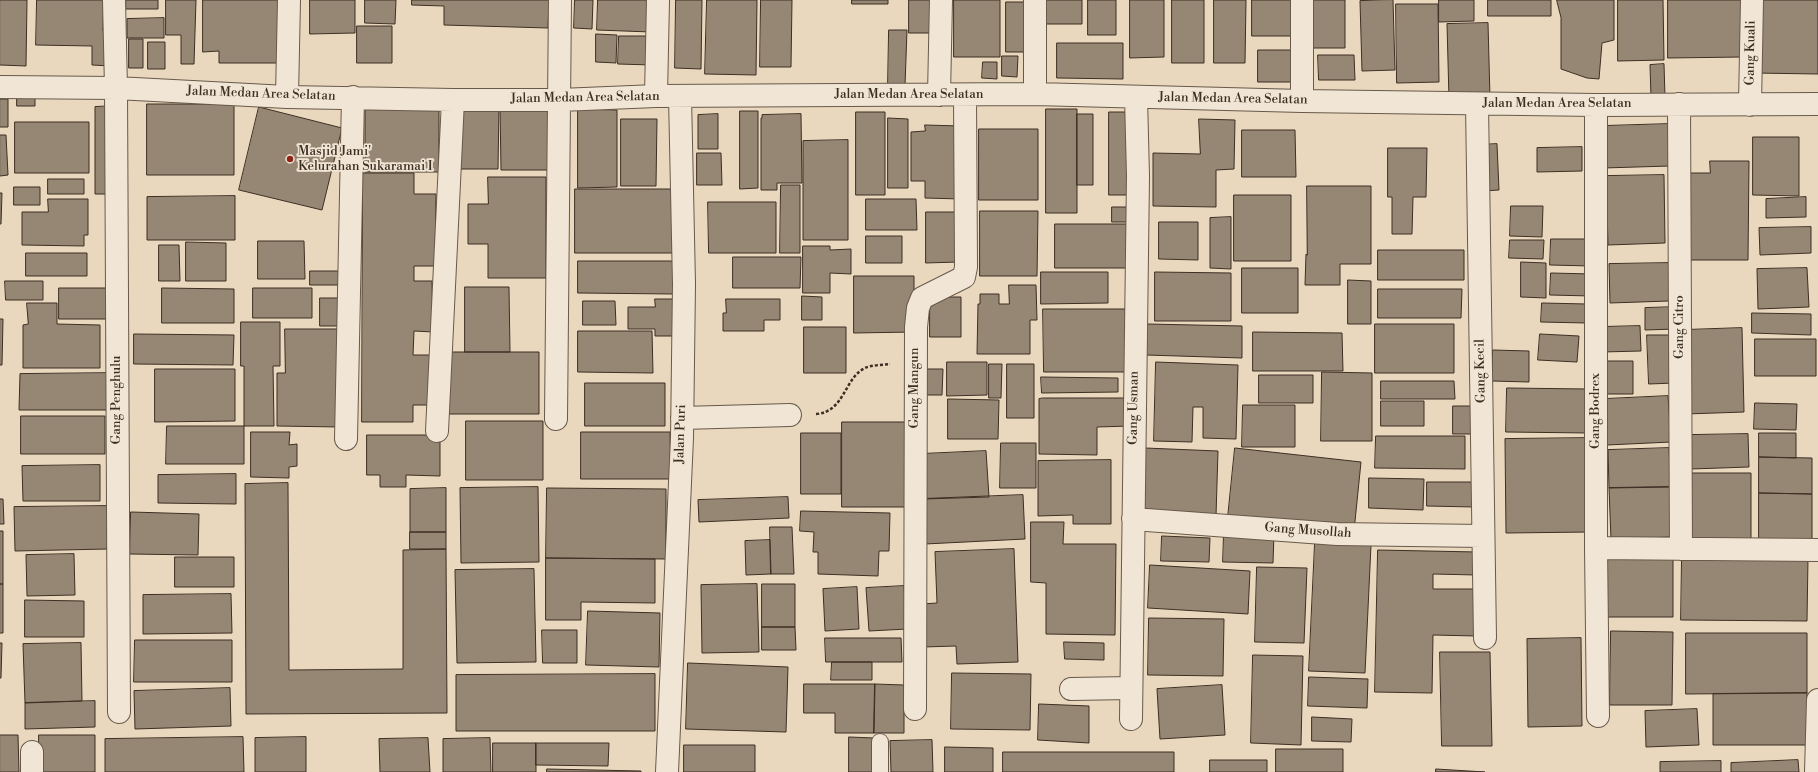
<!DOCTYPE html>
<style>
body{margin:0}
canvas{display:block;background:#e9d8be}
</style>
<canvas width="1818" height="772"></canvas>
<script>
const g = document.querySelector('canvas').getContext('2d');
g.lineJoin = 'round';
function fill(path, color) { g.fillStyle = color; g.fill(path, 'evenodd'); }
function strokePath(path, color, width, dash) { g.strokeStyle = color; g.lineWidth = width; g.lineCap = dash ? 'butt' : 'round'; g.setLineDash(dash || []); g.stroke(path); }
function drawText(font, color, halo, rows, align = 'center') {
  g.font = font + ' "Libre Bodoni",serif'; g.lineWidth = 3.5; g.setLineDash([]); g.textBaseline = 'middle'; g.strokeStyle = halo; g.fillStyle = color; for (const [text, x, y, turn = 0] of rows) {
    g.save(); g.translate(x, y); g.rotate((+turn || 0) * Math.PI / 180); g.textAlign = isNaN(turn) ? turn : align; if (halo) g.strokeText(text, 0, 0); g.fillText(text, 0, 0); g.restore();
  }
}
const building = new Path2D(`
 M0,0H27L26,66L0,65Z
 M37,0H104L103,31H113L112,66L92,65V46L36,45Z
 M126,0H158V9H126Z
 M166,0H196L194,64H181V35H166Z
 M203,0H282L280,63H219V51L203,52Z
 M310,0H355V33L310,34Z
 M365,0H396L395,24L365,23Z
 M412,0H549L548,28L444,25V6L412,5Z
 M575,0H593L592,29L574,28Z
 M598,0H652L651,32L597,30Z
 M676,0H702L701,69L675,68Z
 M707,0H757L756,75L705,74Z
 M761,0H792L791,67H760Z
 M852,0H888V4H852Z
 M909,0H937V33H909Z
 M954,0H1000V57H954Z
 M1043,0H1082V24H1042Z
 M1088,0H1116V35H1088Z
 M1130,0H1164V57L1130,58Z
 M1172,0H1204V63H1172Z
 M1214,0H1246L1245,63H1214Z
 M1252,0H1297V36H1252Z
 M1313,0H1345V48H1313Z
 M1393,0L1395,70L1362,71L1360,1Z
 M1439,0H1474V21L1439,22Z
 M1488,0H1551V16H1488Z
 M1557,0H1614V40L1602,43L1599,79L1587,78L1561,69V18Z
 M1618,0H1663L1664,60L1618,61Z
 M1668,0H1742L1743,57L1668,58Z
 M1754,0H1818V74L1753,73Z
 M1006,2H1030V52H1006Z
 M1396,4H1438L1439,82L1397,83Z
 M164,18V38H127V19Z
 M1488,23L1490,98L1449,99L1447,24Z
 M357,26H392V63H357Z
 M889,30H907L905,86L888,85Z
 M596,34L617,35L616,63L596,62Z
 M619,36H653L652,65L618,64Z
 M129,39H143V68H129Z
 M148,42H165V69H148Z
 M1057,43H1123V79L1057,78Z
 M1258,50H1299V82H1258Z
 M1318,55H1354L1355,80H1319Z
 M1002,56H1018L1017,77L1002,76Z
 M983,62H997V79L982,78Z
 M1664,64L1665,97L1651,98L1650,65Z
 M17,96H35V106H17Z
 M0,99H8V127H0Z
 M439,102V172H365V103Z
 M147,104H234V175H147Z
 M551,105V170H501L500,106Z
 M114,106V194H95V107Z
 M461,106H499L498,169H461Z
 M259,107L342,128L322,210L239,190Z
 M578,109L617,110V187L578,188Z
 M1046,109H1077V213H1046Z
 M740,111H758V188L740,189Z
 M856,112H885V195H856Z
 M1109,112H1129V195H1109Z
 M718,114V149H698V115Z
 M801,114L802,183H777V190H761V118H762V115Z
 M1077,114H1093V185H1077Z
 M888,118L908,119V188H888Z
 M621,119H657L656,186H621Z
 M1199,119L1235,120L1234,169L1216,170V207L1153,206V153L1200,154Z
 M15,122H89V173H15Z
 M1669,124L1670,166L1603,168V126Z
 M925,125L961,126V199L925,198V181H911V132L925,131Z
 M979,129H1038V200H979Z
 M1242,130H1295L1296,177H1242Z
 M0,135H6L8,175L0,176Z
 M1753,137H1799V196L1753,195Z
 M848,140V240H803V141Z
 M1497,144L1499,190L1482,191L1479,145Z
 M1582,147V171L1537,172V148Z
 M1388,148H1427L1426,197H1413L1412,234H1392V197H1388Z
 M697,153H721L722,185H697Z
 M1710,161H1749L1748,260H1681L1682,173H1710Z
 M363,173H414V194H436L435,266H414V281H432L433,332L414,331L413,355H436L435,405H413V422H362Z
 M1664,175L1665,243L1608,245L1606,176Z
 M488,177H546V278H488V244H468V204H488Z
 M48,179H84V194H48Z
 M781,185H800V253H780Z
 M1307,186H1371V264H1340V285H1305L1306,254L1307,255Z
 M14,187H40V205H14Z
 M575,189H675V253H575Z
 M0,193H2L1,224H0Z
 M1234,195H1291V261H1234Z
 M235,196V240H147V197Z
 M1806,197V217L1766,218V199Z
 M48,199H88V235H84V246L22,245V212H48Z
 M866,199H916L917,230H866Z
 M708,202H776V253H709Z
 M1511,206H1543L1542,237L1510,236Z
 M1112,207H1128V222H1112Z
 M980,211H1038L1037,276H980Z
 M926,212H958V262L926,263Z
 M1231,217V269L1210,268V218Z
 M1159,222H1198V260L1159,259Z
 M1055,224H1127V268H1055Z
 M1811,227V253L1760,255L1759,228Z
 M866,236H902V263H866Z
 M1551,239H1591V266L1550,265Z
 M1510,240H1544L1543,259L1509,258Z
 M258,241H304L305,279H258Z
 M186,242L226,243V281H186Z
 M159,245H179L180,281H159Z
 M803,246H830V250L851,249V274L830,273V293H803Z
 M1378,250H1464V280H1378Z
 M26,253H87V276H26Z
 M733,257H801L800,288H733Z
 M578,261H674L673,294L578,293Z
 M1521,262L1546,263V298L1521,297Z
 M1669,263V301L1610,303L1609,264Z
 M1242,268H1298V313H1242Z
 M1807,268L1809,307L1758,309L1757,269Z
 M310,271H341V285H310Z
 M1041,272H1108V303L1041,304Z
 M1155,272L1231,273V321H1155Z
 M1551,273L1592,274L1591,296L1550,295Z
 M854,276H914V332L854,333Z
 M1348,280L1371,281V324H1348Z
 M5,281H43V300H6Z
 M1009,285H1036L1037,320H1030V354H977L978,304H980V294H999V304H1009Z
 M465,287H509L510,352H465Z
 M59,288H110V319H59Z
 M162,288L234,289V323H162Z
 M253,288H312V318H253Z
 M1378,289H1462L1461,318H1378Z
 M802,296L822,297V320H802Z
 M930,297H961V337H930Z
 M320,298H339V326H320Z
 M655,299H676L675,336H655V329H628V307H655Z
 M726,299H780V320H764V331H723V313H726Z
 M583,301H615L616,325H583Z
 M27,303H57V324L100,325V368H23V325L28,324Z
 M1542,303L1587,304L1586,323L1541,322Z
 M1676,307V329L1645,330V308Z
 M1043,309H1127V372H1044Z
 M1752,313L1811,314V335L1752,333Z
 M0,319H3L2,365H0Z
 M241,322H280V366H273L274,426H244V366H241Z
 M1147,324L1242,326V358L1146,355Z
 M1375,324H1454V373H1375Z
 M1640,326L1641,351L1602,352L1601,327Z
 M804,327H846V373H804Z
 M1742,328L1744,412L1686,414L1684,330Z
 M285,329H340V427L277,426V373H285Z
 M578,331H652L653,373L578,372Z
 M1253,332L1342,333L1343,371H1253Z
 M134,334L234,335L233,365L134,364Z
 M1540,334L1579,336L1577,362L1538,360Z
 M1647,335H1674L1675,383L1649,384Z
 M1755,339H1816V376H1755Z
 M1493,350L1529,351V382L1492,381Z
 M447,352H539V414H446Z
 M1600,361H1633V394H1601Z
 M947,362H987V395L947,396Z
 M1156,362L1238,365L1236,439L1203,438V407H1193L1192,442L1154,441Z
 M989,364H1002L1001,398H989Z
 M1007,364H1034V418H1007Z
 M155,369H235V421L155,422Z
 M925,369H943L942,395H926Z
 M1322,372L1372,373V441H1321Z
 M115,373V410H19L20,374Z
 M1259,375H1313V403H1259Z
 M1041,377L1118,378V392L1042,393Z
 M1381,381H1454L1455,399H1381Z
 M585,383H665V426H585Z
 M1507,388L1588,389V433L1506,432Z
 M1668,396L1671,442L1607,445L1605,399Z
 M1043,398H1130V426L1097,427V455L1039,454V399Z
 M948,399L999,400L998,439H948Z
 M1381,401H1424V426H1381Z
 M1755,403L1797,404L1796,430L1754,429Z
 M1243,405H1295V447H1242Z
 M1453,406H1472V434H1453Z
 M21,416H105V454H21Z
 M466,421H543V480H466Z
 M842,422H913V507H842Z
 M167,426H244V464H166Z
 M251,432H290L289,445L297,444V466L289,467V478L251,477Z
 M581,432H670L671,479H581Z
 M801,433H841V494H801Z
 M1759,433H1796V458L1759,457Z
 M1748,434L1749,467L1691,469L1690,435Z
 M367,435H440V476L406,475V487H380V475H367Z
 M1376,436H1465V469L1375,468Z
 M1589,438L1590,532L1506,533L1505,439Z
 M1001,443H1036V488H1000Z
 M1145,448L1218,451L1216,516L1142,513Z
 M1235,448L1361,462L1354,531L1228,517Z
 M1669,448L1671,487L1609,488L1608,450Z
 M986,451L989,497L923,499L921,454Z
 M1759,457L1812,458V494L1759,493Z
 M1111,460V524H1073V515L1038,516V461Z
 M100,465V501H23L22,466Z
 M1691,473H1751V540H1692Z
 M236,474V504L158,503V475Z
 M1369,478L1424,479L1423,510L1369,508Z
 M1427,482H1474V507L1427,506Z
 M288,483L289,670L403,669V550L446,549L447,713L246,714L245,484Z
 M538,487L539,562L461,563L460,488Z
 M1671,487L1672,537L1611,539L1609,488Z
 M446,488V532H410V489Z
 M547,488L666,489V559L546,558Z
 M1759,493L1812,494V542H1759Z
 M1023,495L1025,539L925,544L923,499Z
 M788,497L789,518L699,522L698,500Z
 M0,499H3L4,524H0Z
 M107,506L108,549L15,551L14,507Z
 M801,511L890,513L889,551H879L878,576L818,574V552H813L814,532L800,531Z
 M131,512L199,514L198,555L130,554Z
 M1031,522H1064L1063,544H1116L1115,635L1046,634V583L1031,582Z
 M770,527H792L794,574H771Z
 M0,531H3V584H0Z
 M410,532H446V549H410Z
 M1224,533L1274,534L1273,563L1223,562Z
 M1162,536L1210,538L1209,562L1161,561Z
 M770,540L771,574L746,575L745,541Z
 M1315,543L1371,545L1365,673L1309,671Z
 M1014,549L1018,662L957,664L956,646L923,647L921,604L937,603L935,552Z
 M1378,550L1477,552L1476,575L1433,574V589H1477L1476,636L1433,635L1432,693L1375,692Z
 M1606,553H1673V617H1606Z
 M74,554L75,595L27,596L26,555Z
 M1682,556L1808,558L1807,621L1681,620Z
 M175,557H234V587H175Z
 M546,558L655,559V603L581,602V620H546Z
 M1150,565L1250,571L1248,614L1148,608Z
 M1257,567L1307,568L1304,643L1255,642Z
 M534,569L536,662L457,663L455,570Z
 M0,584H3V633H0Z
 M757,584L759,652L702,653L701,585Z
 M762,584H795V627H762Z
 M904,586L907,629L869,631L866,588Z
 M857,587L859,629L825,631L823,589Z
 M231,594L232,633L143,634V595Z
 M25,600L84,601V637H25Z
 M588,611L660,613L659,667L586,665Z
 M1149,618L1224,619L1223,676L1148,675Z
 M762,627H795L796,650H762Z
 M542,630H577V663H543Z
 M1611,631L1673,632L1672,705H1610Z
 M1686,633H1807V693L1686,694Z
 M825,638H901L902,662H826Z
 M1581,638L1582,726L1528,727L1527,639Z
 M135,640H232V682H134Z
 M1064,642L1104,643V660L1065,659Z
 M0,643H2L1,678H0Z
 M81,643L82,701L25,703L23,644Z
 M1440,652H1490L1492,746H1442Z
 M1253,655L1303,656L1301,745L1251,743Z
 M832,662H872V680H831Z
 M688,663L788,667L786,732L686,729Z
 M952,673L1031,674L1030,730L951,729Z
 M655,674V731H456V675Z
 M1309,677L1368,679L1367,708L1308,706Z
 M804,684H875L874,733H835V713H804Z
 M875,684L904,685V733H874Z
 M1222,685L1225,735L1160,739L1157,689Z
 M230,688L231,726L135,729L134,691Z
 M1807,693V745H1713V694Z
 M95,701V727L25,729V703Z
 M1039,704L1089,706V743L1038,740Z
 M1697,709L1699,745L1646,747L1645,711Z
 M1312,717L1352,719L1351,742L1312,741Z
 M0,735H18L19,772H0Z
 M39,735H95V772H39Z
 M243,737L244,772H105V739Z
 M306,737V772H255V738Z
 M849,737L874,738V772H849Z
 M428,738L430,772H380L379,739Z
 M490,738L491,772H443V739Z
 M932,740L933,772H891L890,741Z
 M493,743H536V772H493Z
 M536,743H609L608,766L536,765Z
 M684,745H755V772H684Z
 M945,747L993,748V772H945Z
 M1276,749H1343V772H1276Z
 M1003,752H1174V772H1003Z
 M1210,760H1267V772H1210Z
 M1798,760L1799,772H1731V763Z
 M1721,761V772H1660V762Z
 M547,769L641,771V772H547Z
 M1436,769L1485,772H1436Z`);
fill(building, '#968774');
strokePath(building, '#3d2f23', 1);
const service = new Path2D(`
 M880,772V742`);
const minor = new Path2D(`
 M114,0L116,88L119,712
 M1302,0V101
 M0,87L116,88L287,97L453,100H560L656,96L1035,94L1302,101L1596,105L1818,104
 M1035,94V0
 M939,95L941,0
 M656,96L658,0
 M287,97L289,0
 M1477,104L1485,638
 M1679,104L1681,549
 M1596,105V548L1598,716
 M1750,105L1752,0
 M682,418L790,415
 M556,419L560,0
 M437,431L453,100
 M346,439L353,97
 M1133,519L1337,534L1483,536
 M1596,548L1818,550
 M1071,689L1131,688
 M915,709L916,327L918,308L922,298L964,277L966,267L965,95
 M1131,719L1138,176L1136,97
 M32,752V772
 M667,772L682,438L684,284L680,96
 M1816,772L1818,700`);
strokePath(service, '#68594a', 18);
strokePath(minor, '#68594a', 24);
strokePath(new Path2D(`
 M816,414C845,412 844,378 865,368C871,365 882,365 890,364`), '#3d2f23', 2.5, [3, 2]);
strokePath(service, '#f1e6d5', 16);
strokePath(minor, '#f1e6d5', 22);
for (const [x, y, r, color] of [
 [290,159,4,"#8f2418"]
]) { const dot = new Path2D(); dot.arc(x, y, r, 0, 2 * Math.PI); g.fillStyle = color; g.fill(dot); strokePath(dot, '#f1e6d5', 1.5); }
drawText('13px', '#3d2f23', '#f1e6d5', [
 ["Gang Kuali",1751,53,-89],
 ["Jalan Medan Area Selatan",261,94,2],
 ["Jalan Medan Area Selatan",909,95],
 ["Jalan Medan Area Selatan",585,98,-1],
 ["Jalan Medan Area Selatan",1233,99,1],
 ["Jalan Medan Area Selatan",1557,104],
 ["Gang Citro",1680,327,-90],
 ["Gang Kecil",1481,371,-91],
 ["Gang Mangun",915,388,-90],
 ["Gang Penghulu",117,400,-90],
 ["Gang Usman",1134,408,-89],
 ["Gang Bodrex",1596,411,-90],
 ["Jalan Puri",681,434,-88],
 ["Gang Musollah",1308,531,4]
]);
drawText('13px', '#3d2f23', '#f1e6d5', [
 ["Masjid Jami'",298,152],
 ["Kelurahan Sukaramai I",298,167]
], 'left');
</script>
